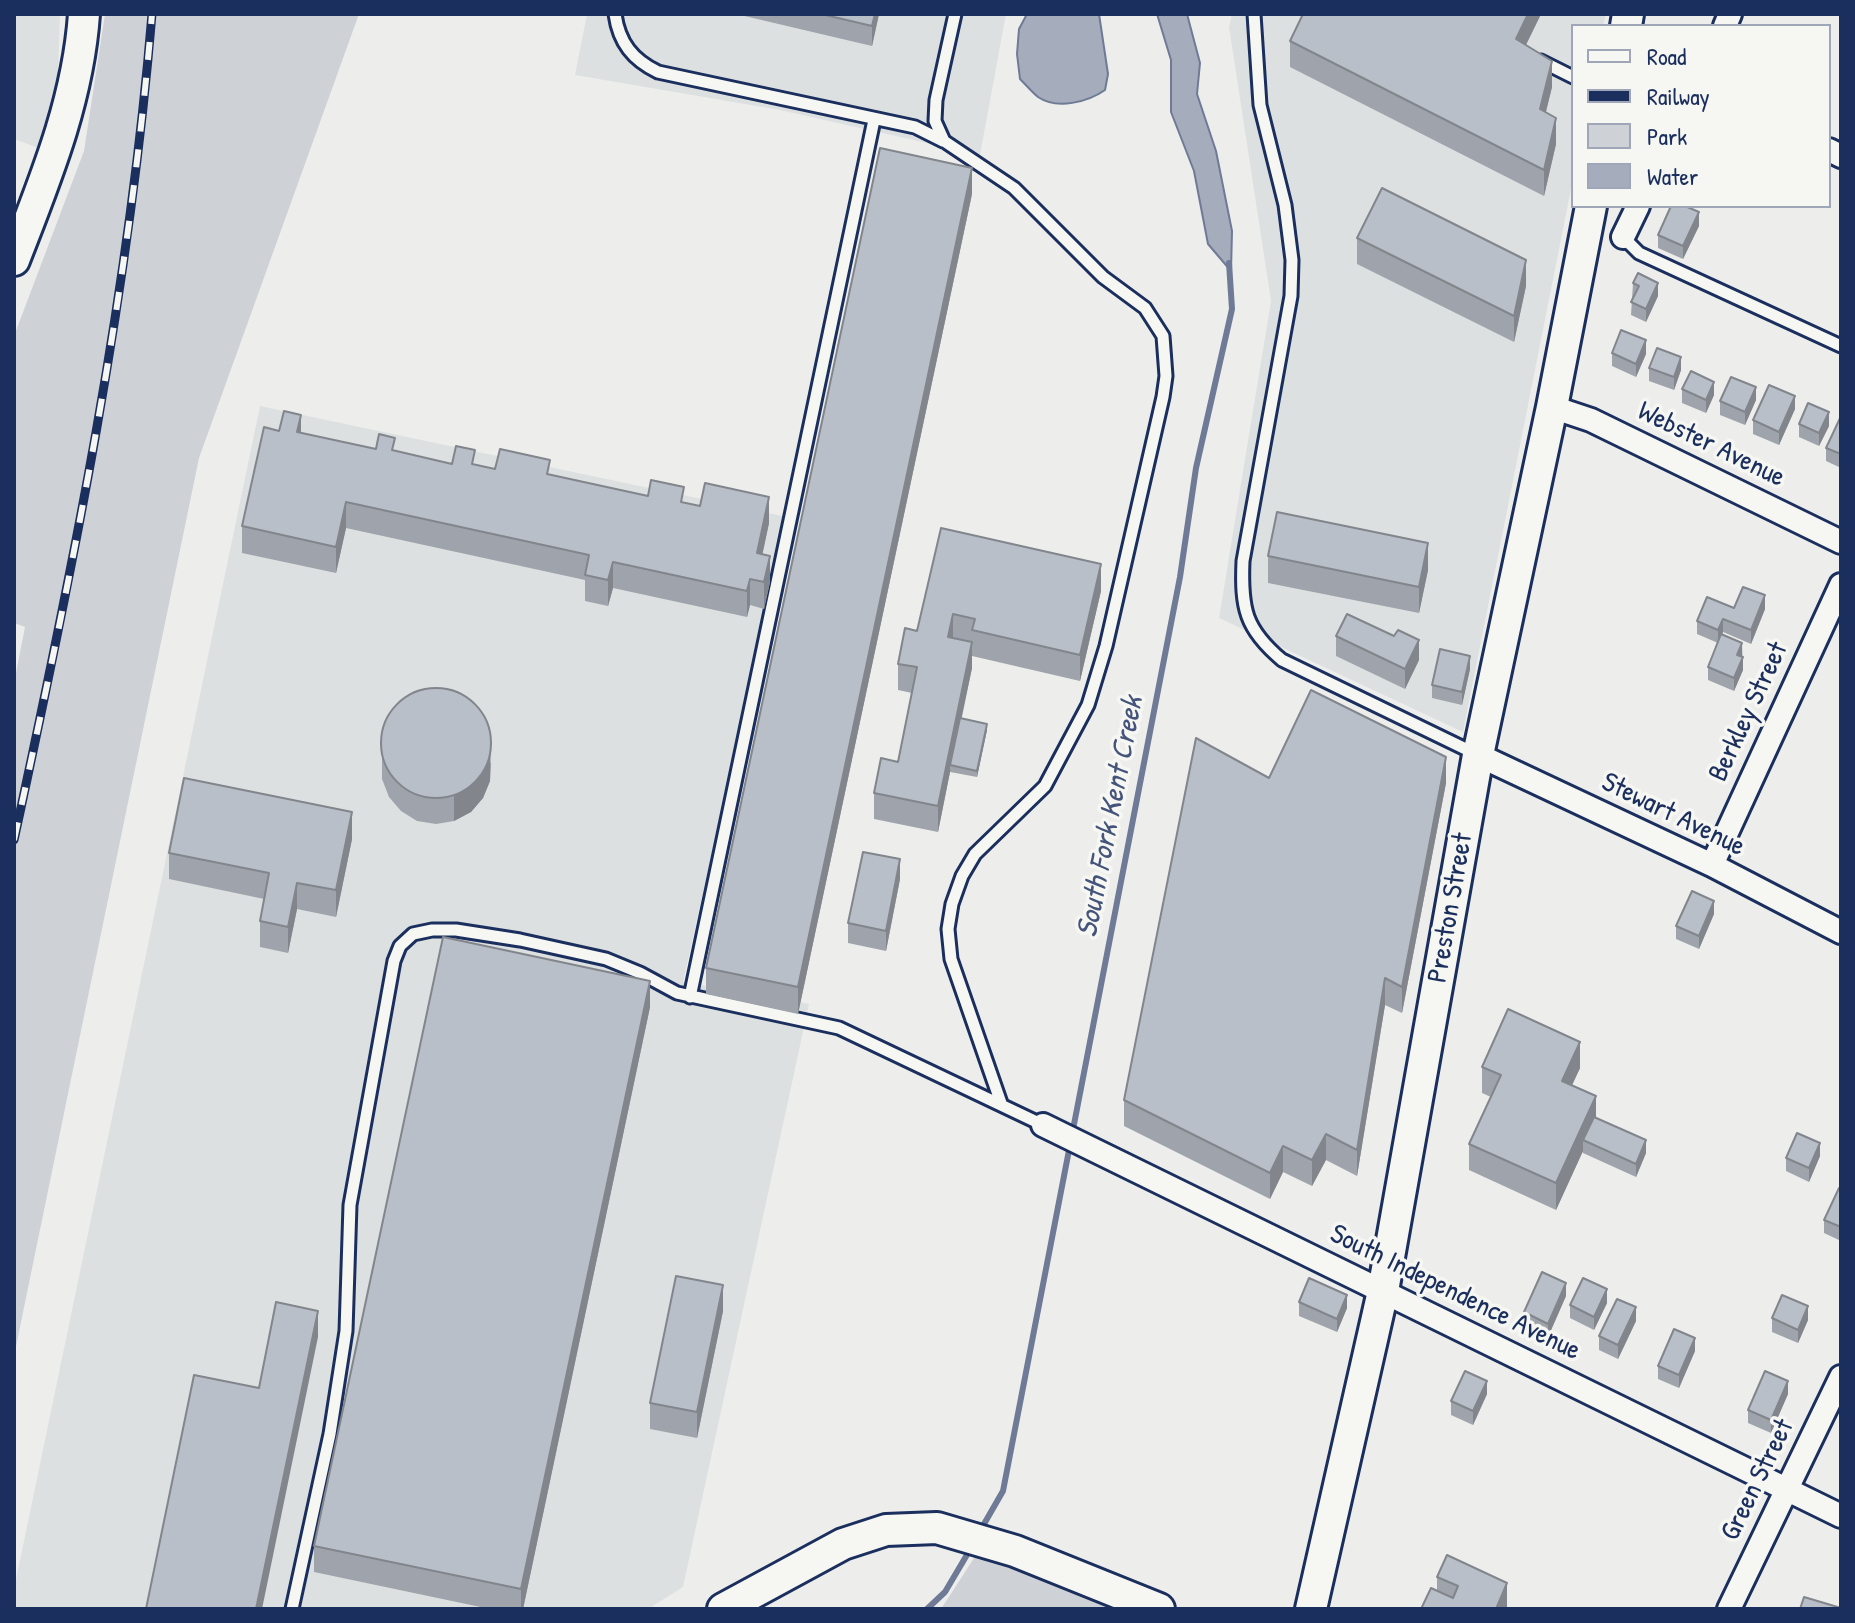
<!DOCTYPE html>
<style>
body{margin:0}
#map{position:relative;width:1855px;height:1623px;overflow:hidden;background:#edeeec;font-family:"Patrick Hand",sans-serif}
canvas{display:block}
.frame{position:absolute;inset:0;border:16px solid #1b2f5e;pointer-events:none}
.legend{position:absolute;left:1571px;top:24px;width:260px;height:184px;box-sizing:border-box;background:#f6f6f2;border:2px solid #9ea6b7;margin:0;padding:10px 14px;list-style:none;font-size:24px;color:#1b2f5e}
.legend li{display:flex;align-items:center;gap:16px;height:40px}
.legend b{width:40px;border:2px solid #9ea6b7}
</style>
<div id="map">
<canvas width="1855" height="1623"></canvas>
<div class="frame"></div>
<ul class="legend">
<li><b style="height:10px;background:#f6f6f2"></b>Road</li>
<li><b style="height:10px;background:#1b2f5e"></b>Railway</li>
<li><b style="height:22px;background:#ced2d7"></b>Park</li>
<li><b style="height:22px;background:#a5acbc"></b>Water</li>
</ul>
</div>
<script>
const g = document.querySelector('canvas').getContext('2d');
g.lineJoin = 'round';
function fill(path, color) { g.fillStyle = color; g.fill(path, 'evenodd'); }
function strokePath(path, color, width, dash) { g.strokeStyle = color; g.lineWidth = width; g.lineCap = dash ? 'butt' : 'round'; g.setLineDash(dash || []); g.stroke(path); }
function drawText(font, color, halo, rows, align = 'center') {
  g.font = font + ' "Patrick Hand",sans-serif'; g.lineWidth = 7; g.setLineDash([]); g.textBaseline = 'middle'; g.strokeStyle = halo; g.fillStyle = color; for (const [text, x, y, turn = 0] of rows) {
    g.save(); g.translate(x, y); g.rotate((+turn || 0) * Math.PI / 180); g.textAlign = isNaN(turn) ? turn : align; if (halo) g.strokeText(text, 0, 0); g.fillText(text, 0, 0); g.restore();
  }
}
fill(new Path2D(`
 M14,14H60L58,74L38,148L14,139Z
 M587,14H1006L980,155L780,110L575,75Z
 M1232,14H1606L1603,26H1573V179L1463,732L1219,618L1271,301L1229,27Z
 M260,406L787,517L683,982L809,1004L683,1587L648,1609H14V1589Z`), '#dde0e1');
fill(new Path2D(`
 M105,14H359L199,458L14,1356V683L25,627L14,623V336L84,151Z
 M976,1555L1022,1569L1113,1609H941Z`), '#ced2d7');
const water = new Path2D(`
 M1027,14H1099L1108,74L1105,90C1088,102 1057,110 1038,97C1032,92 1026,85 1020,79L1017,54L1019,29Z
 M1157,14H1187L1200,63L1197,94L1216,151L1232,231L1231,271L1208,244L1194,171L1171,112V60Z`);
fill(water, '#a5acbc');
strokePath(water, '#6e7a96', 2);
strokePath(new Path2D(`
 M980,1531L1003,1491L1180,577L1196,468L1232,309L1229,263
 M927,1609L945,1592L971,1548`), '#6e7a96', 6);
const lane = new Path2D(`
 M615,14C619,43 633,60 658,72L915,127L943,141
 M955,14L936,100L935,121L944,141L1014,188L1103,277L1145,308L1163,336L1166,376L1163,397L1106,646L1088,705L1045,786L975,854L962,876L952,904L948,929L951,959L1001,1103
 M1254,14L1260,105L1285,205L1292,260L1291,296L1243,561C1241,608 1245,629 1282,660L1476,754
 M1541,61L1573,77
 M1623,237L1639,253L1841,346
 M690,997L874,120
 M292,1609L330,1434L346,1331L350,1205L394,961L400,946L413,934L432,930H456L520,940L606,959L640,973L677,993L839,1028L1043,1125`);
const street = new Path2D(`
 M1725,26L1730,14
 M1829,150L1841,156
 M1623,237L1638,206
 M1552,407L1591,420L1841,542
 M1478,755L1712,865L1841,932
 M1712,865L1841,585
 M1043,1125L1841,1516
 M1729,1609L1841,1377`);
const secondary = new Path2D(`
 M1626,26L1628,14
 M14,260C45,180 78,101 84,14
 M723,1609L843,1544L886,1530L937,1528L1015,1551L1159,1609
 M1311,1609L1383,1291L1478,755L1552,407L1591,206`);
strokePath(lane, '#1b2f5e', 17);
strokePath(street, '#1b2f5e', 28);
strokePath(secondary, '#1b2f5e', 36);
strokePath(lane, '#f6f6f2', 11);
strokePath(street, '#f6f6f2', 22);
strokePath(secondary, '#f6f6f2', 30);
const rail = new Path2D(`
 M14,840C73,568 129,293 152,14`);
strokePath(rail, '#1b2f5e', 9);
strokePath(rail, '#f6f6f2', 6, [18]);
fill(new Path2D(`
 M736,14H879L872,46Z
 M1303,14H1541L1526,45L1552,87L1546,112L1556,144L1544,196L1290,67V41Z
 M972,194L798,1014L706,994V968Z
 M1699,226L1683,259L1658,248V235Z
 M1357,238L1526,286L1514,342L1357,264Z
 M1633,283L1658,296L1646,322L1631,315Z
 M1612,353L1646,354L1636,377L1612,366Z
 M1649,368L1681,370L1674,390L1649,381Z
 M1682,389L1714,395L1706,413L1682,403Z
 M1756,400L1745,425L1720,415V401Z
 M1795,409L1779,445L1753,434V420Z
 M1841,416V468L1826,461V448Z
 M1799,424L1829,426L1819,446L1799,437Z
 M279,431L301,433L376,449L395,451L452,464H475L495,469L550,474L648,496L684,503L769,523L762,555L770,582L764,609L750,605L747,617L613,588L608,606L585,601V580L346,528L336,573L242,553V526Z
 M941,528L1101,591L1080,681L972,656V645V668L961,718L987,730L977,777L950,772L938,832L874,819V793L898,762L912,693L898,690V664L917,631Z
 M1268,556L1428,570L1419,613L1268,583Z
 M1734,608L1765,609L1751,644L1723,632L1722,635L1742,643L1743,670L1734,691L1708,680V667L1718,643L1697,634V621Z
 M1336,636L1419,660L1405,689L1336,656Z
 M1470,669L1462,705L1432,698V685Z
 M382,734L491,763L490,781L483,798L471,812L454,821L436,824L417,821L401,811L389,797L382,779Z
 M1269,778L1446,783L1402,1013L1385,1005L1357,1176L1326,1160L1312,1186L1283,1172L1270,1199L1124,1126V1100Z
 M352,839L336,917L297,909L288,953L260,947V921L264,899L169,879V853Z
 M900,879L886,951L848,943V923Z
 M1714,914L1699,949L1676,939V926Z
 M650,1007L523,1609H490L314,1572V1546Z
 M1482,1067L1580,1068L1572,1085L1596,1117L1646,1153L1636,1177L1583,1153V1151L1556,1210L1469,1170V1144L1491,1097L1482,1093Z
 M1820,1156L1809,1182L1786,1171V1158Z
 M1841,1173V1241L1824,1233V1220L1840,1188V1176Z
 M1566,1296L1548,1337L1524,1326V1312Z
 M1299,1302L1347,1308L1337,1332L1299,1316Z
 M1607,1303L1594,1330L1570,1318V1305Z
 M723,1311L697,1438L650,1429V1403Z
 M1772,1318L1808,1320L1798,1343L1772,1332Z
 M1636,1321L1618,1359L1599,1350V1336Z
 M1695,1351L1679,1388L1658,1379V1366Z
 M1487,1394L1473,1425L1451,1415V1401Z
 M1788,1394L1771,1433L1748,1423V1410Z
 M1437,1577L1507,1609H1421L1437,1591Z`), '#9fa4ac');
fill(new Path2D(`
 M875,14H879L872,46V26Z
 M1528,14H1541L1516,65V39Z
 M1552,61V87L1540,135V109Z
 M1556,118V144L1544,196V170Z
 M972,168V194L798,1014V987Z
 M1699,212V226L1683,259V246Z
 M1526,260V286L1514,342V316Z
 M1658,283V296L1646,322V309Z
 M1646,340V354L1636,377V364Z
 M1681,357V370L1674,390V377Z
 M1714,382V395L1706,413V400Z
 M1756,387V400L1745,425V412Z
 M1795,396V409L1779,445V432Z
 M1829,412V426L1819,446V433Z
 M301,415V441L297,432Z
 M769,497V523L757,580V553Z
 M346,502V528L336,573V547Z
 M1428,543V570L1419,613V587Z
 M770,556V582L764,609V582Z
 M613,562V588L608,606V580Z
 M1101,564V591L1080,681V655Z
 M750,579V605L747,617V591Z
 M1765,595V609L1751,644V630Z
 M16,610V629L14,635V615Z
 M953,614V641L948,637Z
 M1723,619V632L1718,643V630Z
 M1419,640V660L1405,689V669Z
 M972,642V668L952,765H950V772L938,832V806Z
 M1742,643V657L1737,655Z
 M1470,656V669L1462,705V692Z
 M1743,657V670L1734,691V678Z
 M987,724V730L977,777V771Z
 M491,737L490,781L483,798L471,812L454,821V795Z
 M1446,757V783L1402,1013V987Z
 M352,812V839L336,917V890Z
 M900,859V879L886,951V931Z
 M297,883V909L288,953V927Z
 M1714,901V914L1699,949V936Z
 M1385,978V1005L1357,1176V1150Z
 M650,981V1007L523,1609H521V1589Z
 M1580,1042V1068L1562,1107V1081Z
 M1596,1096V1122L1583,1140V1151L1556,1210V1183Z
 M1326,1134V1160L1312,1186V1160Z
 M1646,1140V1153L1636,1177V1164Z
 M1820,1143V1156L1809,1182V1168Z
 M1283,1146V1172L1270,1199V1173Z
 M1566,1283V1296L1548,1337V1324Z
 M723,1285V1311L697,1438V1412Z
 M1607,1289V1303L1594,1330V1317Z
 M1347,1295V1308L1337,1332V1319Z
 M1808,1306V1320L1798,1343V1330Z
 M1636,1307V1321L1618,1359V1345Z
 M318,1311V1337L262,1609H256Z
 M1695,1338V1351L1679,1388V1375Z
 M1487,1381V1394L1473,1425V1411Z
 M1788,1381V1394L1771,1433V1420Z
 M1507,1583V1609H1496Z`), '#82868c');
const building = new Path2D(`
 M821,14H875L872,26Z
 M1303,14H1528L1516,39L1552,61L1540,109L1556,118L1544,170L1290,41Z
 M880,148L972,168L798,987L706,968Z
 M1382,188L1526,260L1514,316L1357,238Z
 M1671,206H1685L1699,212L1683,246L1658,235Z
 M1638,273L1658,283L1646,309L1631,302L1639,286L1633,283Z
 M1621,330L1646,340L1636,364L1612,353Z
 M1657,348L1681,357L1674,377L1649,368Z
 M1691,371L1714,382L1706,400L1682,389Z
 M1731,377L1756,387L1745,412L1720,401Z
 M1769,385L1795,396L1779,432L1753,420Z
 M1808,403L1829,412L1819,433L1799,424Z
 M284,411L301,415L297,432L376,449L379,434L395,438L392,450L452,464L456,446L475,450L472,464L495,469L500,449L550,460L547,474L648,496L651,480L684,487L681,502L700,506L705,483L769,497L757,553L770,556L764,582L750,579L747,591L613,562L608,580L585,575L589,555L346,502L336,547L242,526L264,427L279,431Z
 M1841,416V454L1826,448Z
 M1277,512L1428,543L1419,587L1268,556Z
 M941,528L1101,564L1080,655L972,630L975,619L953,614L948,637L972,642L938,806L874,793L881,758L898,762L917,667L898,664L905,628L917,631Z
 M1743,587L1765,595L1751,630L1723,619L1718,630L1697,621L1707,597L1734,608Z
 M1347,614L1394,636L1398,630L1419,640L1405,669L1336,636Z
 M1721,634L1742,643L1737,655L1743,657L1734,678L1708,667Z
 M1440,649L1470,656L1462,692L1432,685Z
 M381 743a55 55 0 1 1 110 0a55 55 0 1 1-110 0Z
 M1311,690L1446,757L1402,987L1385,978L1357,1150L1326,1134L1312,1160L1283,1146L1270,1173L1124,1100L1196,738L1269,778Z
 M960,718L987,724L977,771L950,765Z
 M184,778L352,812L336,890L297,883L288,927L260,921L269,873L169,853Z
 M863,852L900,859L886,931L848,923Z
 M1692,891L1714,901L1699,936L1676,926Z
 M443,937L650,981L521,1589L314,1546Z
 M1508,1009L1580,1042L1562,1081L1596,1096L1556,1183L1469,1144L1501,1075L1482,1067Z
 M1594,1117L1646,1140L1636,1164L1583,1140Z
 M1797,1133L1820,1143L1809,1168L1786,1158Z
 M1839,1188L1841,1189V1227L1824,1220Z
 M1542,1272L1566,1283L1548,1324L1524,1312Z
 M676,1276L723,1285L697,1412L650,1403Z
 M1309,1278L1347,1295L1337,1319L1299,1302Z
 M1583,1278L1607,1289L1594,1317L1570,1305Z
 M1782,1295L1808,1306L1798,1330L1772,1318Z
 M1617,1299L1636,1307L1618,1345L1599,1336Z
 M276,1302L318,1311L256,1609H146L194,1375L259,1388Z
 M1674,1329L1695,1338L1679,1375L1658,1366Z
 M1465,1371L1487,1381L1473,1411L1451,1401Z
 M1765,1371L1788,1381L1771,1420L1748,1410Z
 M1447,1555L1507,1583L1496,1609H1421L1431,1588L1453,1598L1458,1586L1437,1577Z
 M1804,1597L1841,1608V1609H1800Z`);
fill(building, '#b9bfc8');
strokePath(building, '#82868c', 2);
drawText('28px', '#1b2f5e', '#f6f6f2', [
 ["Webster Avenue",1711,445,26],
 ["Berkley Street",1749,712,-65],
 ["Stewart Avenue",1673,815,26],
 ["Preston Street",1451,908,-80],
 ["South Independence Avenue",1455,1293,26],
 ["Green Street",1758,1480,-64]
]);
drawText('italic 30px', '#44547a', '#f6f6f2', [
 ["South Fork Kent Creek",1111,817,-79]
]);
</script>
